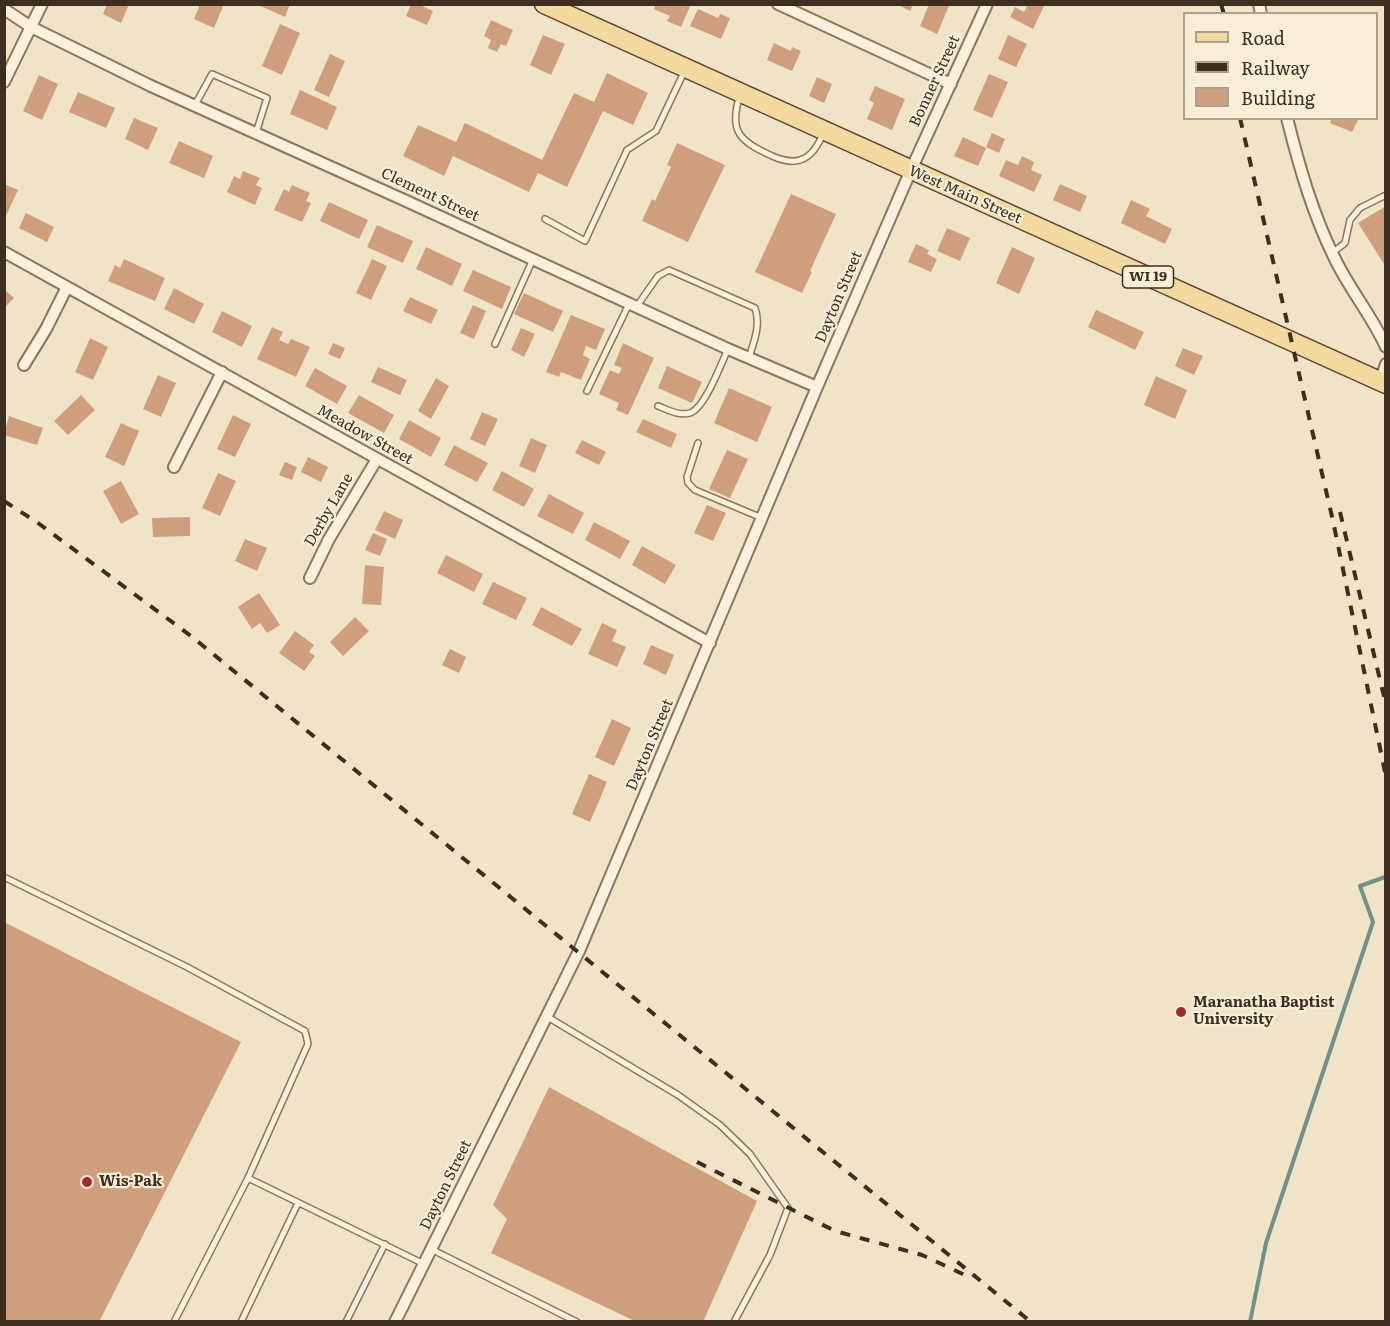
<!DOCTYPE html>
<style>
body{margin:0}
#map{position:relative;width:1390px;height:1326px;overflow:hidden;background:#f0e4c8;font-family:Literata,serif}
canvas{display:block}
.frame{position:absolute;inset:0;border:6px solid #3d2e20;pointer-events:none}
.legend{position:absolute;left:1183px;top:12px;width:195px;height:108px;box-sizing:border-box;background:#f7eed8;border:2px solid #ada18e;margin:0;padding:8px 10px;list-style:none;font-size:18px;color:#3d2e20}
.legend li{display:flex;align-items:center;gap:12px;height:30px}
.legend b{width:30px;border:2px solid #ada18e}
</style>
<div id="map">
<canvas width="1390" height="1326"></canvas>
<div class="frame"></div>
<ul class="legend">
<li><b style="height:8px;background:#f3d9a0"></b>Road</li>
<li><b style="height:8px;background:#3d2e20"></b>Railway</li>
<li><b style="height:16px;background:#cf9f7d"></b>Building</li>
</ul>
</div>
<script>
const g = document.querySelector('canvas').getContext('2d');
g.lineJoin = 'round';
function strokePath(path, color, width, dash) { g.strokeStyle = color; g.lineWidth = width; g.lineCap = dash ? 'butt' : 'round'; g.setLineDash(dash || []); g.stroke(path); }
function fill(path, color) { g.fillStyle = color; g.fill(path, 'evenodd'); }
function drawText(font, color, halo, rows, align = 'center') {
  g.font = font + ' Literata,serif'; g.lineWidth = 4.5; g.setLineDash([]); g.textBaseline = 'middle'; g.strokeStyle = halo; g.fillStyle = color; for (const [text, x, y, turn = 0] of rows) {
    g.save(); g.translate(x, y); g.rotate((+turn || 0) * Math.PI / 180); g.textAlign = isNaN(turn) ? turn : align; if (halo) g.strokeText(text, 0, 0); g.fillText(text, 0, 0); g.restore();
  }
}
strokePath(new Path2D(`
 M1250,1322L1266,1243L1373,922L1360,886L1385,877`), '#6f938a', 4);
fill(new Path2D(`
 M107,4H129L121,23L103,14Z
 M200,4H224L214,28L194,19Z
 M256,4H290L285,17Z
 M411,4H418L433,11L427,25L406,16Z
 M656,4H691L681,27L667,21L670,16L654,9Z
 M896,4H913L910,11Z
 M929,4L949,6L937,34L920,26Z
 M1028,4H1045L1033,29L1010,17L1015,7L1024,12Z
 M698,9L718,18L720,14L730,18L721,39L690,26Z
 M491,20L513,30L506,46L501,44L497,52L488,48L491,40L484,36Z
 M280,24L300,33L282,75L262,66Z
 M543,35L565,44L551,75L530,65Z
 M1008,35L1027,44L1016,67L998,59Z
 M774,43L791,51L792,47L801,51L792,71L767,60Z
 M330,54L345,61L329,97L314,90Z
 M607,73L648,93L633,125L603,111L567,187L538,173L529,192L453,156L444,176L403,156L418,125L456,142L465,123L542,160L574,93L594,102Z
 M989,74L1008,82L992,118L973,110Z
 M39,75L58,84L42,120L23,111Z
 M817,77L832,84L824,103L809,96Z
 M875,86L905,99L892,130L867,119L874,103L869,100Z
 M300,90L337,107L327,130L290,114Z
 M78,92L115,108L106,128L69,112Z
 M134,118L158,128L148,150L125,139Z
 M1332,118H1359L1352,132L1330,123Z
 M992,133L1005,139L999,153L986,147Z
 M963,137L986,148L978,166L954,156Z
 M179,141L213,156L204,178L169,163Z
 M677,143L725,165L688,242L642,221L652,199L655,201L671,167L667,165Z
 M1022,156L1034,162L1031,170L1042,175L1034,192L999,176L1006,160L1018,165Z
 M243,171L260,178L256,185L262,188L255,205L227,192L234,176L240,179Z
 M4,184L18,190L4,220Z
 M1060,184L1087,196L1080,212L1053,200Z
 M292,185L310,193L306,201L311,203L302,222L274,210L284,189L289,192Z
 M791,194L836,214L810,271L812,272L802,293L755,272Z
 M1131,200L1150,209L1146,216L1172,229L1165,244L1121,223Z
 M329,202L368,220L359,239L320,221Z
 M1386,206V267L1358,223Z
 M26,213L54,227L47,242L19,228Z
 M377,225L413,241L403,263L367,247Z
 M947,228L970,238L960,261L937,251Z
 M916,244L929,250L927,254L937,259L931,272L908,262Z
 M426,247L462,264L452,286L416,269Z
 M1012,247L1035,258L1019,294L996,283Z
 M124,259L165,278L155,301L108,281L115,265L120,268Z
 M372,259L387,266L371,300L356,293Z
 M473,270L511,287L502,309L463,291Z
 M174,288L204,304L194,324L164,309Z
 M4,289L14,298L4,308Z
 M524,293L563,311L553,332L514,314Z
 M410,297L438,310L431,324L403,311Z
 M473,305L486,311L474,339L460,333Z
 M1096,310L1144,332L1135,350L1088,327Z
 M222,311L252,326L242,347L212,332Z
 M571,315L605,329L596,350L586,346L583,355L590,359L581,380L561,372L559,377L546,372Z
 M272,327L283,332L279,340L288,344L291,339L310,347L296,377L257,359Z
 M521,328L535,334L524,357L511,350Z
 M90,338L108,347L93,380L75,372Z
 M333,343L345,348L340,359L328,354Z
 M623,343L654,358L628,415L616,410L619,403L599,394L610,370L619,374L622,368L614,365Z
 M1183,348L1203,356L1194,375L1175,366Z
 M667,366L702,382L692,403L658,388Z
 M378,367L407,380L400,395L371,382Z
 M315,368L347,386L337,404L305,386Z
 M158,375L176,383L161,417L143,409Z
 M1156,376L1187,390L1175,419L1144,405Z
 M436,378L449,386L431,419L418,411Z
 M729,388L772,407L757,442L714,423Z
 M81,395L95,410L68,435L54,421Z
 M359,395L394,415L384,433L348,413Z
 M482,412L498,419L485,446L470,439Z
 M233,415L251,424L235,457L217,449Z
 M9,416L43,428L37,445L4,435Z
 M643,419L677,434L671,448L636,432Z
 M409,420L441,438L431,457L399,439Z
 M121,423L139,431L124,466L105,457Z
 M531,438L547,445L535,473L519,466Z
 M582,440L606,452L599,465L575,453Z
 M454,445L488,463L477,482L444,465Z
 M727,450L748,459L730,498L709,489Z
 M308,457L328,467L321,482L301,472Z
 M285,462L297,467L292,480L279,475Z
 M502,471L534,489L524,507L492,490Z
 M218,473L236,481L220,516L202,508Z
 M121,481L139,514L121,524L103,491Z
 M549,494L584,513L573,534L537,516Z
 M707,505L726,513L713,541L694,533Z
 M384,511L403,520L395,539L375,530Z
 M190,517V536L153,537L152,518Z
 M594,522L630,541L620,559L585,540Z
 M373,533L387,539L380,556L365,550Z
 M245,539L267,548L257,571L235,561Z
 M642,546L676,565L665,584L632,565Z
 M446,555L483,574L474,592L437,573Z
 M365,565L384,567L381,605L362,604Z
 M493,582L527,598L516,620L482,604Z
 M259,593L280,625L267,633L260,623L252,629L238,607Z
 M541,607L582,629L572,646L532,625Z
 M355,617L369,631L343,656L330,642Z
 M602,623L617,630L612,641L626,647L617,667L588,654Z
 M295,631L314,645L309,652L315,656L304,671L279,653Z
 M651,645L674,655L666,675L643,664Z
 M450,649L466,657L459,673L442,665Z
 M612,719L631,728L614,766L595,757Z
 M589,774L607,782L590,822L572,814Z
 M4,922L241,1042L99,1322H4Z
 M549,1087L757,1201L703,1322H637L491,1253L507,1219L493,1205Z`), '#cf9f7d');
const service = new Path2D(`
 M740,95C728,132 740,141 772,156C779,159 792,163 800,160C813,156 818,144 824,133
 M195,105L212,74L267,98L256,133
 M545,219L585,241L627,150L656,131L685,70
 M1332,253L1345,243L1350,220L1360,208L1386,195
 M637,306L658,276L669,270L755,308C761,325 754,341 749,358
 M495,344L533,259
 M587,391L629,304
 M658,406C668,410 679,416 690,413C705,408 721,364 728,349
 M698,443L687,477L688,483L695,490L762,518
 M4,877L187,967L305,1031L308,1044L248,1178
 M546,1016L678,1095L720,1125L750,1154L788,1208L770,1255L734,1322
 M431,1249L577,1322
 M174,1322L248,1178L424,1264
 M241,1322L298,1203
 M346,1322L385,1244`);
const minor = new Path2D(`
 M778,4L951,84
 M1259,4L1261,14
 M4,9L31,27L151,86L404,200L728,349L817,387
 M4,82L42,4
 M1287,118C1299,166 1313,215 1335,259C1350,290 1372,316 1386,347
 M4,252L710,643
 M24,365L46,329L67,287
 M1380,382L1386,364
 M174,467L222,372
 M310,578L329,539L377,459
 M395,1322L579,951L817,387L911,170L987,4`);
const primary = new Path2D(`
 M544,4L1386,384`);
strokePath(service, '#8d765c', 8);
strokePath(minor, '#8d765c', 14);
strokePath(primary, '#5b4430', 21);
strokePath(service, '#faf1dc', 5);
strokePath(minor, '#faf1dc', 10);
strokePath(primary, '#f3d9a0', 18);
strokePath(new Path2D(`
 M1221,4L1224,14
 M1240,118L1333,521L1386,777
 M4,501L38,523L191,636L1031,1322
 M1340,512L1386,705
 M697,1162L835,1231L922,1255L967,1276`), '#3d2e20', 4, [10, 10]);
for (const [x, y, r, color] of [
 [1181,1012,6,"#9e2a2b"],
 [87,1182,6,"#9e2a2b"]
]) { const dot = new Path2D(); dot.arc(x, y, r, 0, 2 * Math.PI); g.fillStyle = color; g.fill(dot); strokePath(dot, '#f7eed8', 2); }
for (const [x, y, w] of [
 [1148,277,51]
]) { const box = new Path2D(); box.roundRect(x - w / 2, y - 11, w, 22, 4.5); g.fillStyle = '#f7eed8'; g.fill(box); strokePath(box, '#3d2e20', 1.5); }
drawText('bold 14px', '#3d2e20', null, [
 ["WI 19",1148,277]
]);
drawText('15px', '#3d2e20', '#f7eed8', [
 ["Bonner Street",935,81,-65],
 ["Clement Street",430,195,25],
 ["West Main Street",965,195,24],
 ["Dayton Street",839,297,-67],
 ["Meadow Street",365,435,29],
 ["Derby Lane",329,510,-60],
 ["Dayton Street",650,745,-67],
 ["Dayton Street",446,1185,-64]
]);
drawText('bold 15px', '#3d2e20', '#f7eed8', [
 ["Maranatha Baptist",1193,1003],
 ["University",1193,1020],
 ["Wis-Pak",99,1182]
], 'left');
</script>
